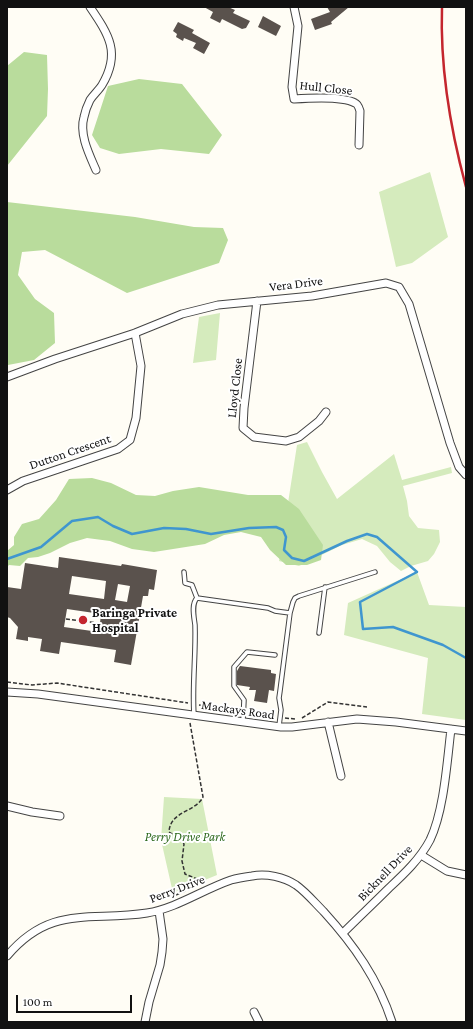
<!DOCTYPE html>
<style>
body{margin:0}
#map{position:relative;width:473px;height:1029px;overflow:hidden;background:#fffdf5;font-family:"Crimson Pro",serif}
canvas{display:block}
.frame{position:absolute;inset:0;border:8px solid #111;pointer-events:none}
.scale{position:absolute;left:16px;top:995px;width:116px;height:18px;box-sizing:border-box;border:2px solid #111;border-top:0;padding-left:5px;font-size:12px;line-height:14px;white-space:nowrap;color:#111;-webkit-text-stroke:3px #fff;paint-order:stroke}
</style>
<div id="map">
<canvas width="473" height="1029"></canvas>
<div class="frame"></div>
<div class="scale">100 m</div>
</div>
<script>
const g = document.querySelector('canvas').getContext('2d');
g.lineJoin = 'round';
function fill(path, color) { g.fillStyle = color; g.fill(path, 'evenodd'); }
function strokePath(path, color, width, dash) { g.strokeStyle = color; g.lineWidth = width; g.lineCap = dash ? 'butt' : 'round'; g.setLineDash(dash || []); g.stroke(path); }
function drawText(font, color, halo, rows, align = 'center') {
  g.font = font + ' "Crimson Pro",serif'; g.lineWidth = 4; g.setLineDash([]); g.textBaseline = 'middle'; g.strokeStyle = halo; g.fillStyle = color; for (const [text, x, y, turn = 0] of rows) {
    g.save(); g.translate(x, y); g.rotate((+turn || 0) * Math.PI / 180); g.textAlign = isNaN(turn) ? turn : align; if (halo) g.strokeText(text, 0, 0); g.fillText(text, 0, 0); g.restore();
  }
}
fill(new Path2D(`
 M430,172L448,237L412,263L396,267L379,192Z
 M220,313L216,360L193,363L199,317Z
 M307,442L322,472L337,499L394,454L402,480L451,467L452,473L403,486L407,501L409,516L418,528L439,530L440,542L434,554L428,561L411,566L401,571L390,562L377,546L362,539L342,545L299,566L279,561L297,445Z
 M417,572L429,605L466,607V720L422,714L428,658L344,635L348,603Z
 M164,797L202,799L217,875L173,893L161,840Z`), '#d5ebbd');
fill(new Path2D(`
 M24,52L47,55L48,89L47,116L7,166V66Z
 M139,79L182,84L222,135L209,154L161,149L119,154L100,148L92,135L108,86Z
 M7,202L135,217L194,227L223,228L228,240L219,263L127,293L45,250L22,252L18,275L35,299L54,313L55,343L34,360L8,365L7,361Z
 M92,478L111,483L136,495L155,496L173,491L199,487L248,495H281L299,509L323,545L321,560L307,565H286L270,550L261,537L241,532L224,535L205,544L154,552L132,549L110,541L87,538L70,543L50,553L38,557L28,558L20,566L9,565L7,567V551L14,545V537L22,524L39,519L56,500L69,479Z`), '#b9dc9c');
strokePath(new Path2D(`
 M7,559L41,547L72,521L98,517L113,526L132,534L164,528L186,529L211,534L249,528L276,527L283,530L286,537L284,550L292,558L304,561L347,541L367,534L377,537L417,572L360,602L363,629L393,627L443,645L466,658`), '#3f96cf', 2.5);
fill(new Path2D(`
 M204,7H228L235,10L233,13L250,21L246,28L242,29L222,19L220,23L210,18L213,12Z
 M327,7H349L331,22L332,24L315,30L311,19L330,12Z
 M263,16L281,26L276,36L258,27Z
 M178,22L194,30L192,33L210,43L204,54L193,48L196,43L184,38L183,41L176,37L177,34L173,31Z
 M59,557L121,566L122,564L157,570L154,590L149,589L148,596H143L131,665L114,662L116,650L61,642L59,654L40,651L42,639L28,637V641L16,639L18,627L10,618L7,617V587L21,589L25,563L58,568ZM72,576L106,581L104,599L69,594ZM118,584L130,586L127,602L115,600ZM67,609L101,614L99,632L64,627Z
 M240,666L271,670V673L276,674L274,691L269,690L267,703L254,701L256,690H249L250,687L237,685V671Z`), '#5a524d');
const service = new Path2D(`
 M184,572L185,583L192,585L197,598
 M319,633L325,587
 M194,715C192,685 196,655 195,625C194,617 191,604 197,598L268,608L275,611L290,613
 M243,721L244,700L234,686V667L247,652L275,655
 M279,726L281,710L279,698L280,691L290,613L293,602L295,598L299,596L375,572`);
const minor = new Path2D(`
 M90,7C109,35 121,53 102,85C99,90 94,94 90,100C88,104 85,112 84,117C79,134 89,154 96,170
 M294,7L298,26L292,87L294,99C308,98 343,96 355,103C358,104 359,108 360,111L359,145
 M257,301L244,408L243,428L254,437L286,441L299,437L319,421L326,412
 M7,377L55,359L135,333L182,314L218,305L312,296L386,283L399,287L409,304L450,443L459,467L466,475
 M7,490L23,481L118,449L130,440L136,418L141,366L135,333
 M7,692L38,694L281,727H292L357,719L396,722L466,731
 M328,722L341,776
 M7,806L32,812L60,816
 M421,855L447,871L466,875
 M343,933C358,918 374,903 389,888C404,874 420,859 430,840C444,811 447,762 451,729
 M7,956C51,904 90,922 147,913C177,908 202,890 231,880C238,878 245,877 252,876C266,873 284,877 296,885C306,892 315,903 324,912C354,945 378,979 392,1022
 M254,1012L259,1022
 M145,1022L149,1002L160,965L162,952L163,939L159,911`);
strokePath(service, '#444', 5.5);
strokePath(minor, '#444', 9);
strokePath(new Path2D(`
 M66,619L98,623
 M7,682L32,685L57,683L188,703
 M199,705L237,710
 M249,712L275,716
 M285,718L295,719
 M302,718L328,702L367,707
 M190,723L203,797C196,812 170,811 169,832L182,840L184,844L182,861L185,874L197,879L202,885
 M176,895L192,888`), '#333', 1.5, [4, 2]);
strokePath(service, '#fff', 3.5);
strokePath(minor, '#fff', 7);
strokePath(new Path2D(`
 M442,7C440,68 450,128 466,187`), '#c4262e', 2.5);
for (const [x, y, r, color] of [
 [83,620,5,"#c4262e"]
]) { const dot = new Path2D(); dot.arc(x, y, r, 0, 2 * Math.PI); g.fillStyle = color; g.fill(dot); strokePath(dot, '#fff', 1.5); }
drawText('13px', '#111', '#fff', [
 ["Hull Close",326,88,6],
 ["Vera Drive",296,284,-7],
 ["Lloyd Close",235,388,-84],
 ["Dutton Crescent",70,452,-19],
 ["Mackays Road",238,710,8],
 ["Bicknell Drive",385,873,-46],
 ["Perry Drive",177,889,-21]
]);
drawText('bold 13px', '#111', '#fff', [
 ["Baringa Private",92,613],
 ["Hospital",92,628]
], 'left');
drawText('italic 13px', '#2f6b1f', '#fff', [
 ["Perry Drive Park",185,837]
]);
</script>
